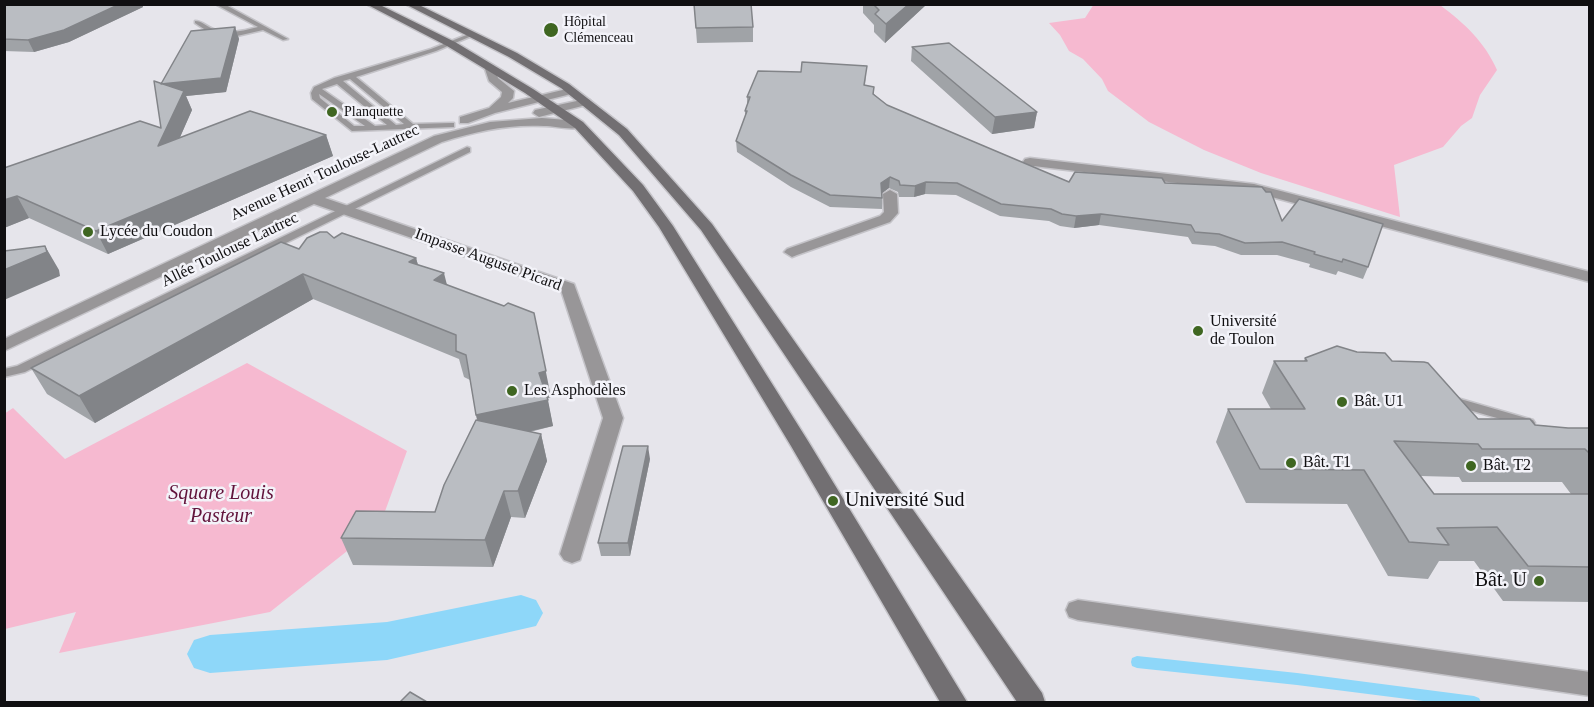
<!DOCTYPE html>
<meta charset="utf-8">
<style>
body{margin:0}
#map{position:relative;width:1594px;height:707px;overflow:hidden;background:#e6e5eb;font-family:Georgia,serif}
canvas{display:block}
.frame{position:absolute;inset:0;border:6px solid #100f11;pointer-events:none}
</style>
<div id="map">
<canvas width="1594" height="707"></canvas>
<div class="frame"></div>
</div>
<script>
const g = document.querySelector('canvas').getContext('2d');
g.lineJoin = 'round';
function fill(path, color) { g.fillStyle = color; g.fill(path, 'evenodd'); }
function strokePath(path, color, width, dash) { g.strokeStyle = color; g.lineWidth = width; g.lineCap = dash ? 'butt' : 'round'; g.setLineDash(dash || []); g.stroke(path); }
function drawText(font, color, halo, rows, align = 'center') {
  g.font = font + ' Georgia,serif'; g.lineWidth = 5; g.setLineDash([]); g.textBaseline = 'middle'; g.strokeStyle = halo; g.fillStyle = color; for (const [text, x, y, turn = 0] of rows) {
    g.save(); g.translate(x, y); g.rotate((+turn || 0) * Math.PI / 180); g.textAlign = isNaN(turn) ? turn : align; if (halo) g.strokeText(text, 0, 0); g.fillText(text, 0, 0); g.restore();
  }
}
fill(new Path2D(`
 M1094,4L1440,5C1464,23 1485,42 1497,70L1480,95L1472,118L1461,126L1443,147L1394,165L1400,217L1261,173L1204,150L1149,122L1108,91L1102,79L1083,59L1069,51L1060,35L1049,23L1085,18Z
 M247,363L407,451L380,525L270,612L59,653L76,612L5,629L4,414L13,408L65,459Z`), '#f6b9d0');
fill(new Path2D(`
 M1137,656L1297,673L1474,696L1479,698L1481,702H1431L1297,685L1137,668L1132,666L1131,662L1132,658Z`), '#8ed7f9');
fill(new Path2D(`
 M521,595L536,600L543,613L536,626L387,660L210,673L194,668L187,654L194,640L210,635L387,622Z`), '#8ed7f9');
const lane = new Path2D(`
 M215,4H224L288,39L283,40L263,30L237,36H220L210,33L195,23V21C202,21 206,26 213,29C227,35 243,31 258,27Z
 M469,34L474,35L436,51L356,77L413,124L451,123H454V127L352,131L312,99L311,93L314,87L334,78L431,49ZM350,79L404,124L396,125L343,81ZM337,84L387,125L375,126L322,89ZM319,94L365,126H354L320,98Z
 M467,147L470,148V152L25,372L4,377V369L17,366Z
 M1450,396L1533,420L1535,423L1533,426L1528,427L1445,403L1444,400Z`);
const street = new Path2D(`
 M489,63L494,66L498,78L514,91L513,98L508,103L571,88L577,91L575,93L495,113L468,123H460V117L489,108L501,97L502,92L489,81L484,66Z
 M586,99L590,100V104L539,117L533,113L535,110Z
 M542,118L579,121L585,125C577,132 556,126 544,126C509,124 476,131 442,142L325,198L574,284L623,418L580,560L572,563L564,560L560,554L603,418L561,290L314,204L4,351V339L434,136L490,122Z
 M1030,158L1254,184L1590,272V282L1253,192L1025,165L1023,162L1025,159Z
 M890,190L897,194L898,213L890,222L797,255L792,257L784,252L787,249L880,216L884,212L883,194Z
 M1078,600L1590,672V696L1078,620L1069,617L1066,610L1069,603Z`);
const secondary = new Path2D(`
 M366,4H378L455,42L533,89L583,122L643,185L673,226L808,441L967,702H940L791,446L659,227L633,191L575,128L525,93L447,46Z
 M405,4H417L517,53L569,84L627,129L712,224L1042,693L1045,702H1017L701,230L619,135L561,88L509,57Z`);
strokePath(lane, '#c4c3c8', 3);
strokePath(street, '#c4c3c8', 3);
strokePath(secondary, '#c4c3c8', 3);
fill(lane, '#989698');
fill(street, '#989698');
fill(secondary, '#726f72');
fill(new Path2D(`
 M4,4H142L143,7L69,42L34,52L4,51Z
 M694,4L753,27V42L697,43Z
 M863,4H927L885,43L874,32V25L863,13Z
 M235,27L239,39L226,92L186,96L192,110L180,137L326,135L333,156L108,254L29,218L4,228V168L161,128L162,84Z
 M912,47L1037,112L1034,128L992,134L911,61Z
 M866,75L865,85L874,87V94L887,105L1069,182L1165,183L1282,221L1368,267L1363,279L1338,271L1336,275L1309,267L1310,264L1277,255H1241L1215,246L1192,244L1188,237L1099,225L1074,228L1060,226L1049,221L1000,216L956,195L925,194L914,197H899L898,192L889,188L882,193V209L830,207L791,187L737,152L736,141L745,117V111L747,105V97Z
 M334,238L416,258L418,265L447,284L551,397L547,398L553,426L530,432L541,434L547,461L525,518L511,517L493,567L353,565L341,538L435,512L477,420L470,380L464,377L459,359L313,299L95,423L47,394L31,368L299,249Z
 M1357,352L1392,361L1478,419L1568,428H1590V602L1503,601L1474,561H1439L1428,579L1388,576L1347,504L1246,503L1216,442L1228,409H1271L1262,393L1274,361H1304L1305,358ZM1420,476L1459,477L1462,482H1562L1571,494H1434Z
 M650,459L630,556H601L598,543Z`), '#a0a3a7');
fill(new Path2D(`
 M120,4H142L143,7L69,42L34,52L28,40Z
 M909,4H927L885,43L886,24Z
 M235,27L239,39L226,92L186,96L192,110L167,167L158,146L181,97L161,84Z
 M1037,112L1034,128L992,134L995,117Z
 M326,135L333,156L108,254L96,231Z
 M890,177L889,188L881,194V183Z
 M926,182L925,194L914,197L915,186Z
 M17,196L29,218L4,228V200Z
 M1101,214L1099,225L1074,228L1076,216Z
 M45,246L59,270L60,276L4,300V270Z
 M416,258L423,283L409,262Z
 M444,273L450,297L434,280Z
 M303,274L313,299L95,423L79,396Z
 M534,313L551,397L545,399L539,373Z
 M548,400L553,426L483,442L476,415Z
 M541,434L547,461L525,518L518,491Z
 M648,446L650,459L630,556L628,543Z
 M504,491L511,517L493,567L485,540Z`), '#828488');
const building = new Path2D(`
 M4,4H120L64,30L28,40L4,39Z
 M694,4H751L753,27L696,28Z
 M873,4H909L886,24L875,14L879,10Z
 M235,27L221,78L161,84L191,31Z
 M949,43L1037,112L995,117L912,47Z
 M802,62L867,66L864,85L874,87L873,94L887,105L1069,182L1075,172L1162,178L1165,183L1262,187L1266,192H1271L1282,221L1299,199L1383,224L1368,267L1343,259L1342,262L1314,254L1315,252L1282,242L1245,243L1219,234L1195,232L1191,225L1101,214L1076,216L1062,214L1051,209L1001,204L957,183L926,182L915,186L900,185L899,181L890,177L881,183L882,198L830,195L791,175L736,141L747,111H745L750,97H747L758,71L801,72Z
 M154,81L184,91L158,146L250,111L326,135L96,231L17,196L4,200V168L140,121L161,128Z
 M320,232H327L334,238L342,233L416,258L409,262L444,273L434,280L504,306L508,303L534,313L546,371L539,373L548,400L476,415L466,355L456,351V335L303,274L79,396L31,368L281,242L299,249L307,238Z
 M45,246L47,252L4,270V251Z
 M1337,346L1357,352L1385,353L1392,361L1424,362L1428,363L1478,419H1530L1535,425L1568,428H1590V454L1585,449H1482L1478,444L1394,441L1434,494H1590V567L1528,566L1497,527L1437,528L1449,545L1409,542L1364,470L1260,469L1228,409H1305L1274,361H1307L1305,358Z
 M476,420L541,434L518,491H504L485,540L341,538L356,511L435,512L444,485Z
 M623,446H648L628,543H598Z
 M410,692L427,702H400Z`);
fill(building, '#babdc2');
strokePath(building, '#828488', 1.5);
for (const [x, y, r, color] of [
 [551,30,8,"#3f6621"],
 [332,112,6,"#3f6621"],
 [88,232,6,"#3f6621"],
 [1198,331,6,"#3f6621"],
 [512,391,6,"#3f6621"],
 [1342,402,6,"#3f6621"],
 [1291,463,6,"#3f6621"],
 [1471,466,6,"#3f6621"],
 [833,501,6,"#3f6621"],
 [1539,581,6,"#3f6621"]
]) { const dot = new Path2D(); dot.arc(x, y, r, 0, 2 * Math.PI); g.fillStyle = color; g.fill(dot); strokePath(dot, '#f3f3f9', 2); }
drawText('14px', '#100f11', '#f3f3f9', [
 ["Hôpital",564,22],
 ["Clémenceau",564,38],
 ["Planquette",344,112]
], 'left');
drawText('16px', '#100f11', '#f3f3f9', [
 ["Avenue Henri Toulouse-Lautrec",325,173,-25],
 ["Allée Toulouse Lautrec",230,250,-26],
 ["Impasse Auguste Picard",488,260,20]
]);
drawText('16px', '#100f11', '#f3f3f9', [
 ["Lycée du Coudon",100,232],
 ["Université",1210,322],
 ["de Toulon",1210,340],
 ["Les Asphodèles",524,391],
 ["Bât. U1",1354,402],
 ["Bât. T1",1303,463],
 ["Bât. T2",1483,466]
], 'left');
drawText('italic 20px', '#61133b', '#f3f3f9', [
 ["Square Louis",221,494],
 ["Pasteur",221,517]
]);
drawText('20px', '#100f11', '#f3f3f9', [
 ["Université Sud",845,501],
 ["Bât. U",1527,581,"right"]
], 'left');
</script>
